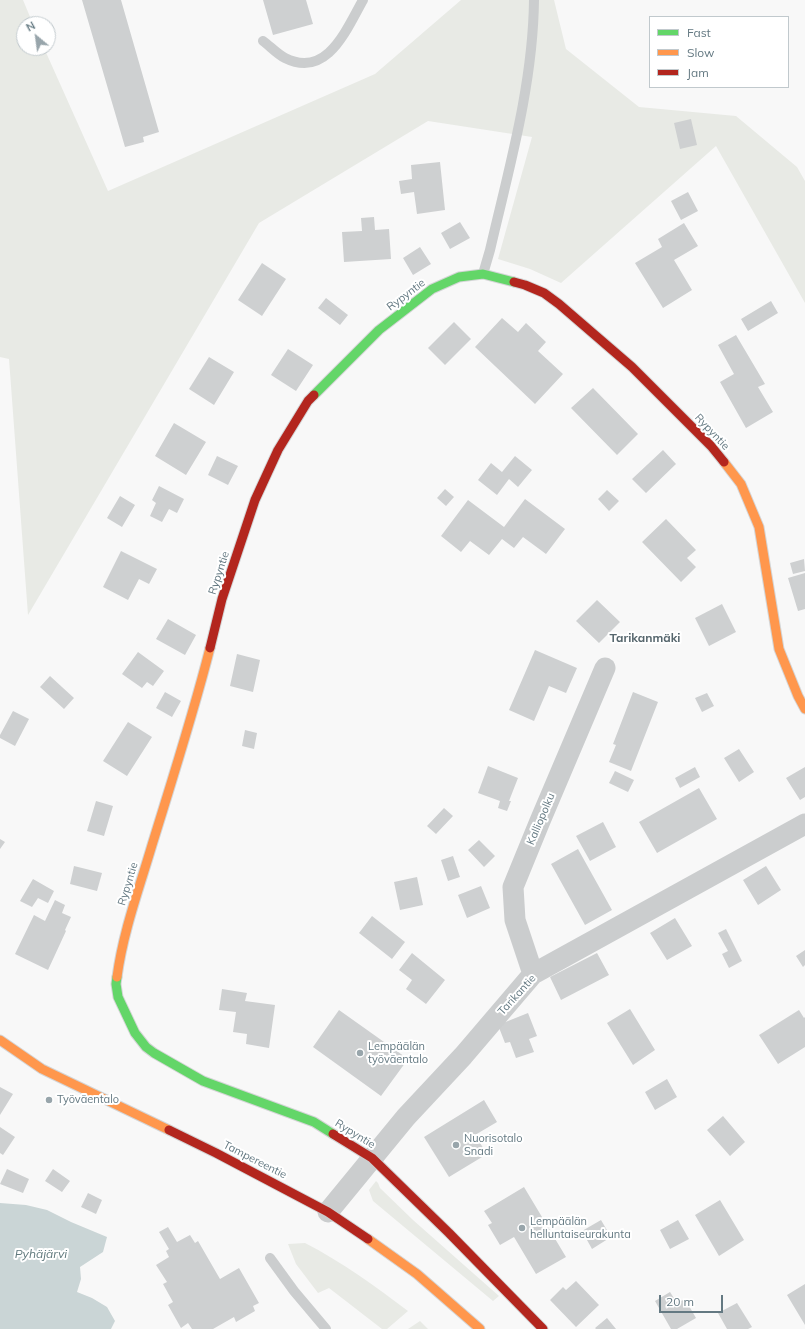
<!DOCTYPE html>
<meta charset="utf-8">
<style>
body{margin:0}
#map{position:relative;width:805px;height:1329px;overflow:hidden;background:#f8f8f8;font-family:Mulish,sans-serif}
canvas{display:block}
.legend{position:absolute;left:649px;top:16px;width:140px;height:72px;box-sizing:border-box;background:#fff;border:1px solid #c1c9cd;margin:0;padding:5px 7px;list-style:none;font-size:12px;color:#647982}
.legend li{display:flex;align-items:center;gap:8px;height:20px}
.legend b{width:20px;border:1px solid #c1c9cd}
.north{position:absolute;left:16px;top:16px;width:40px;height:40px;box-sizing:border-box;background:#fff;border:1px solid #c1c9cd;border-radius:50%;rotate:331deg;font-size:11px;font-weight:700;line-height:16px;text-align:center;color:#647982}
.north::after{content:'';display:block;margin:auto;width:14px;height:18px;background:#98a5ab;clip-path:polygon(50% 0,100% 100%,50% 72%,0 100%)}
.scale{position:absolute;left:659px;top:1295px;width:64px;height:18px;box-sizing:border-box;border:2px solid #647982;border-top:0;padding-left:5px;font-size:12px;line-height:14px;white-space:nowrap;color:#647982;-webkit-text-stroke:3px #fff;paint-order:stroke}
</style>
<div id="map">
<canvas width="805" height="1329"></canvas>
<ul class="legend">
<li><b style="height:5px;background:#63d668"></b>Fast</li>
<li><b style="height:5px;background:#ff974d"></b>Slow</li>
<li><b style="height:5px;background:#b3261e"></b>Jam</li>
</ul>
<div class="north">N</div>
<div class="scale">20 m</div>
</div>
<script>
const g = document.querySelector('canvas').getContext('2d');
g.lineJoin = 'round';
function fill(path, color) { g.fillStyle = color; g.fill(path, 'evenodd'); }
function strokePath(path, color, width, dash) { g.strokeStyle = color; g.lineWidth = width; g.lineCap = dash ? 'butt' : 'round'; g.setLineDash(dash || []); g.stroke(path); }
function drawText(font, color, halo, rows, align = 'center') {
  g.font = font + ' Mulish,sans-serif'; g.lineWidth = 4; g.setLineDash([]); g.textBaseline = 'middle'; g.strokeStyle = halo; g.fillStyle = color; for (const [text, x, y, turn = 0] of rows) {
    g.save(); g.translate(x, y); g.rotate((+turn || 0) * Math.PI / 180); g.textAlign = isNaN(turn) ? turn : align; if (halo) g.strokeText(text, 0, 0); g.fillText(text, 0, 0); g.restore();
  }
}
fill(new Path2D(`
 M0,0H23L33,24H24V48H44L108,191L375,74L461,0H554L566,49L639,107L736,116L797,167L805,181V303L716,146L561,283L530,269L498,259L532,137L428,121L259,223L28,615L9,359L0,357Z
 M376,1181L378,1183L380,1188L413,1220L499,1296L493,1301L373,1201L369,1190Z
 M305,1243C342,1262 375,1286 408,1311L387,1329H382L329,1288L318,1293L296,1264L288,1244Z
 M420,1321L428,1329H408Z`), '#e8eae5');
fill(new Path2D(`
 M0,1203L26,1205L47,1210L71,1222L107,1237L103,1252L80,1267L81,1279L77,1292L92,1298L107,1307L115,1321L111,1329H0Z`), '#cad5d6');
fill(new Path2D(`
 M82,0H121L159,132L143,137L144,142L125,147Z
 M263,0H306L313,24L273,35Z
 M691,119L697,145L680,149L674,123Z
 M440,162L445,210L417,214L414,192L401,194L399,181L412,179L411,165Z
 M688,192L698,211L681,220L671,201Z
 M374,217L375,230L389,229L391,259L344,262L342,232L362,231L361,218Z
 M460,222L470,238L450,249L441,233Z
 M684,223L698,246L674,260L692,290L663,308L635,263L662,247L658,239Z
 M420,247L431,264L413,275L403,258Z
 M262,263L286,279L262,316L238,300Z
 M326,298L348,315L340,325L318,308Z
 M771,301L778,313L748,331L741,319Z
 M502,318L518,332L526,323L546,342L538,351L563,374L535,404L475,347Z
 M454,322L471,339L445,365L428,348Z
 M736,335L765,384L758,387L773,412L746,428L720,382L734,374L718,345Z
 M288,349L313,365L296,391L271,375Z
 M209,357L234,372L214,405L189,389Z
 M593,388L638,434L617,455L571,408Z
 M174,423L206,442L186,475L155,456Z
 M663,450L676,464L646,493L632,479Z
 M217,456L238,466L228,485L208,475Z
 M515,456L532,470L518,487L509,479L497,495L478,480L491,463L502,472Z
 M159,486L184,499L177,513L169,509L162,522L150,516L156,503L152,500Z
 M445,489L454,497L446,506L437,498Z
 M607,490L619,501L609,511L598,499Z
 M120,496L135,505L122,527L107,518Z
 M525,499L565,529L546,554L523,537L514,548L502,539L489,555L470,541L461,552L441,536L468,500L504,527Z
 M666,519L696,550L687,558L696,567L681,582L642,542Z
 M121,551L157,569L149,584L139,579L128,600L103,587Z
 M804,559L805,571L793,574L790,563Z
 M805,573V609L798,611L788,578Z
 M597,600L620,622L599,643L576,621Z
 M722,604L736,632L709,646L695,618Z
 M168,619L196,635L185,655L156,639Z
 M535,650L577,668L566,693L549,686L534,721L509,710Z
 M138,652L164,671L153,686L147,682L142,688L122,674Z
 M237,654L260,660L253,692L230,686Z
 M50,676L74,698L64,709L40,687Z
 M165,692L181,701L172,717L156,708Z
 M633,692L658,702L631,771L609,762L616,745L613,744Z
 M707,693L714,706L702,712L695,698Z
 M13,711L29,719L15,746L0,738V735Z
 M128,722L152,737L127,776L103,761Z
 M245,730L257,733L254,749L242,746Z
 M739,749L754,772L739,782L724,758Z
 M488,766L518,778L509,801H511L507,811L498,808L500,801L478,793Z
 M695,767L700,777L680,788L675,778Z
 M805,767V797L800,800L786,778Z
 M615,771L634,780L628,792L609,783Z
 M699,788L717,819L657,853L639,822Z
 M96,801L113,806L104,836L87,831Z
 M444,808L453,816L436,834L427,826Z
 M603,822L616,847L590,861L576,836Z
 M0,839L5,842L0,849Z
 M479,840L495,856L484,867L468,850Z
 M578,849L612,910L585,925L551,864Z
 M453,856L460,877L448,881L441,860Z
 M74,866L102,873L97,891L70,884Z
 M766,866L781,890L758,905L743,880Z
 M417,877L423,905L400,910L394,882Z
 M33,879L54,891L48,903L38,898L32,907L20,901Z
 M481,886L490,908L467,918L458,895Z
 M55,900L65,905L62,913L71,917L65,930L66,931L48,970L15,954L34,915L45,921Z
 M372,916L405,942L392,959L359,933Z
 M675,918L692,946L667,960L650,933Z
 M726,929L742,961L729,968L722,954L728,951L718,933Z
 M805,950V965L803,967L796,956Z
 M412,953L445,980L426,1004L406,989L412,980L399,970Z
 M597,953L609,975L561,1000L550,977Z
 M222,989L247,993L245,1001L275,1005L269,1048L246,1044L247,1034L233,1032L236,1012L219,1010Z
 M630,1009L655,1050L633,1065L607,1023Z
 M339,1010L408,1059L381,1096L313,1047Z
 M799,1010L804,1018L805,1017V1047L778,1064L759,1035Z
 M528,1013L537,1036L529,1039L534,1052L516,1058L510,1042L505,1043L498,1025Z
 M667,1079L677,1097L655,1110L645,1092Z
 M0,1087L13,1094L0,1115Z
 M484,1100L497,1122L475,1135L487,1154L449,1177L424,1137Z
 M723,1116L745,1142L730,1156L707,1130Z
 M0,1127L15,1137L3,1155L0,1153Z
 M7,1169L29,1179L23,1193L0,1184Z
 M53,1169L70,1181L62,1192L45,1181Z
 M524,1187L566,1257L536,1274L514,1237L500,1245L488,1225L492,1223L484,1211Z
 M88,1193L102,1200L96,1214L81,1207Z
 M720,1200L744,1240L719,1256L695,1215Z
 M601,1220L611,1237L592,1249L582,1231Z
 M678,1220L689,1239L670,1249L660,1230Z
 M168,1227L177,1242L190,1235L195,1243L198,1241L220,1279L239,1268L259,1303L253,1306L255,1311L236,1322L234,1317L213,1329H192L188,1323L181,1328L168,1305L173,1302L163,1284L167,1282L156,1265L169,1257L166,1251L169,1249L159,1232Z
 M576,1281L599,1305L576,1327L550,1300L563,1287L566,1290Z
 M805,1284V1325L787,1295Z
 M670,1292L677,1303L685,1299L696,1318L677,1329H671L655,1301Z
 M737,1303L752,1327L748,1329H727L718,1313Z
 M607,1318L616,1329H596L595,1328Z`), '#ced0d1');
const fast = new Path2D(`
 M314,395L379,330L432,289L459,277L483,274L514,282
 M117,977L116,984L118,997L135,1033L146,1047L154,1053L203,1081L314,1122L333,1134`);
const slow = new Path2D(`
 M724,462L741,484L759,527L779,649L798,696L805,709
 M117,977C123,932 139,889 152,845C172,780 193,715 210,648
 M0,1040L42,1069L169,1130
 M368,1239L417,1274L480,1329`);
const jam = new Path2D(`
 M514,282L525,285L544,293L559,304L632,367L711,446L724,462
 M210,648L222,599L255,500L278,450L308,401L314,395
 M169,1130L216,1153L328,1212L368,1239
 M333,1134L372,1158L449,1233L543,1329`);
strokePath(fast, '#d4d5d6', 11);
strokePath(slow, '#d4d5d6', 11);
strokePath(jam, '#d4d5d6', 11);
strokePath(new Path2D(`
 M263,41C270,46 277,54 285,58C327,79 346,30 363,0
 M483,274L490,250C509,168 533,85 534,0
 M270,1258L294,1291L326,1329`), '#cbcdce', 10);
strokePath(new Path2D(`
 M533,974L515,920L513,887L540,821L605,668
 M328,1212L406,1117L463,1056L533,974L805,824`), '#cbcdce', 21);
strokePath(fast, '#63d668', 9);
strokePath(slow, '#ff974d', 9);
strokePath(jam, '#b3261e', 9);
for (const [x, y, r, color] of [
 [360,1053,4,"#98a5ab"],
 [49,1100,4,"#98a5ab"],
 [456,1145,4,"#98a5ab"],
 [522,1228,4,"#98a5ab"]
]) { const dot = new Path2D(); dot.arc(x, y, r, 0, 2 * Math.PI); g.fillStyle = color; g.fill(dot); strokePath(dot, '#fff', 1.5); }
drawText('11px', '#647982', '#fff', [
 ["Rypyntie",406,295,-37],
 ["Rypyntie",712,432,47],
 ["Rypyntie",219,573,-72],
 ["Kalliopolku",541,819,-67],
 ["Rypyntie",128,884,-73],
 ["Tarikantie",517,995,-48],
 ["Rypyntie",355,1134,32],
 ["Tampereentie",255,1160,27]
]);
drawText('11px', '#647982', '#fff', [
 ["Lempäälän",368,1047],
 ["työväentalo",368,1060],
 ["Työväentalo",57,1100],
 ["Nuorisotalo",464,1139],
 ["Snadi",464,1152],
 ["Lempäälän",530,1222],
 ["helluntaiseurakunta",530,1235]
], 'left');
drawText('bold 12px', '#56666d', '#fff', [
 ["Tarikanmäki",645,638]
]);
drawText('italic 12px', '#5f787c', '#fff', [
 ["Pyhäjärvi",41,1254]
]);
</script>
